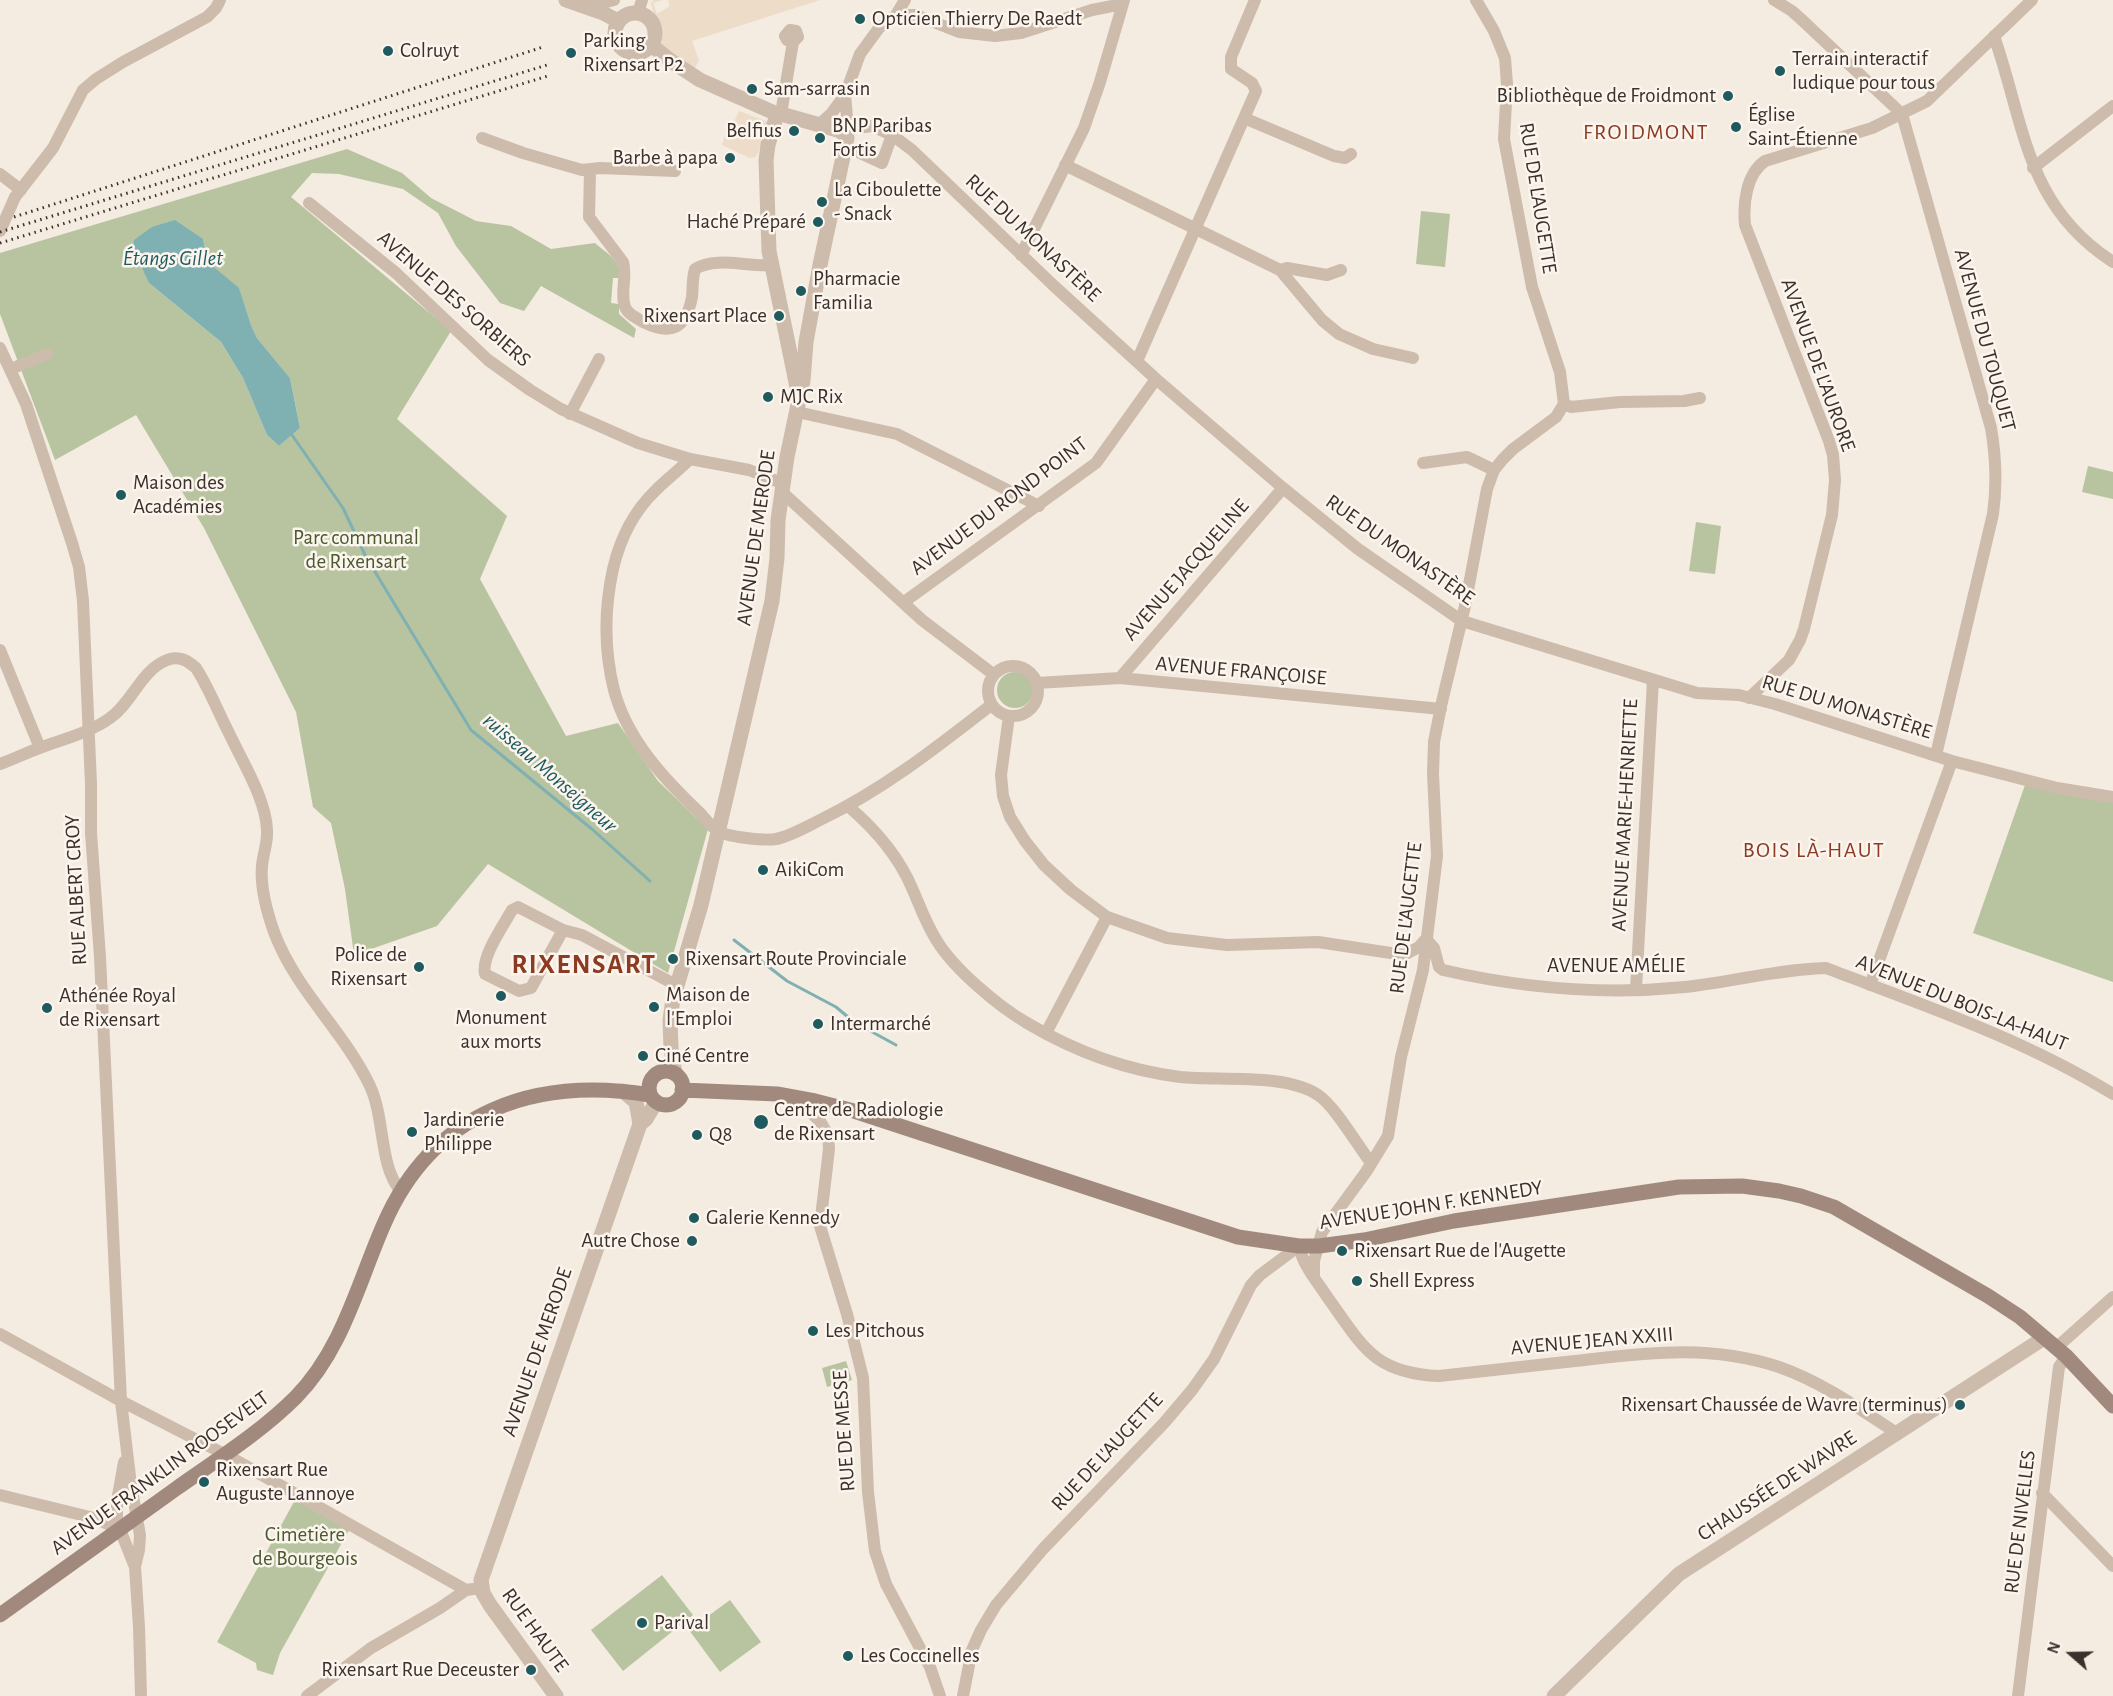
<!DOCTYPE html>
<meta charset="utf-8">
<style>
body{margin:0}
#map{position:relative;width:2113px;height:1696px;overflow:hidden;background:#f4ebe1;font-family:"Alegreya Sans",sans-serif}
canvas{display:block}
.north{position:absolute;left:2041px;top:1624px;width:60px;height:60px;-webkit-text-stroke:4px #fbf5ee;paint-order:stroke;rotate:290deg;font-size:16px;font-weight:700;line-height:24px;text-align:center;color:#3b302b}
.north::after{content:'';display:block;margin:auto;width:21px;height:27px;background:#3b302b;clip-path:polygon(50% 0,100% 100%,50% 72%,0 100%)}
</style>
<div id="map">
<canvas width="2113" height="1696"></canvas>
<div class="north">N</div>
</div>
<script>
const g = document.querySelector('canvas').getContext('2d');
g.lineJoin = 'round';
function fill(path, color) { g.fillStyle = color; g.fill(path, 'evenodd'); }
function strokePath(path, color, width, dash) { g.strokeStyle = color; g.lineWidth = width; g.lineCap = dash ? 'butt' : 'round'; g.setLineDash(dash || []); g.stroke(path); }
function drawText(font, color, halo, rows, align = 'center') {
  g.font = font + ' "Alegreya Sans",sans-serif'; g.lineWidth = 5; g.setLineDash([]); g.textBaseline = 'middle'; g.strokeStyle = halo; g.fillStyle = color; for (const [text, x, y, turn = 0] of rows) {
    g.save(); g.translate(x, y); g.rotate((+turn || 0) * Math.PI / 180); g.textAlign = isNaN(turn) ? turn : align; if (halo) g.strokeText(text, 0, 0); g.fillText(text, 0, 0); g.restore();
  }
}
fill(new Path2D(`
 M347,149L402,173L431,198L476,221L511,226L551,249L595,243C609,255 620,260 621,278H613L611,303L619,304V314L636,329L634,338L541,286L524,311L500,303L456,246L438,213L403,189L339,174L312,173L291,197L451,331L397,419L507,516L480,579L566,736L618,723L658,781L708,829L668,973L488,864L437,926L354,955L345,889L331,823L313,807L296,712L204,528L136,415L55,460L0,314V253ZM203,239L208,262L239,289L251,325L257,338L290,378L300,428L279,446L267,435L243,378L221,342L149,283Z
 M1421,211L1450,214L1445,267L1416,264Z
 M2088,466L2113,472V499L2082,492Z
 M1696,522L1721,526L1715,574L1689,571Z
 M997 690a18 18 0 1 1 36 0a18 18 0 1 1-36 0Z
 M2025,785L2113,801V982L1973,933Z
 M846,1361L852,1380L827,1387L822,1368Z
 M295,1500L349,1530L280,1653L273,1675L257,1670L256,1663L217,1642Z
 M662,1575L693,1615L623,1671L591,1630Z
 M730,1600L761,1642L720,1672L689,1630Z`), '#b8c4a0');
fill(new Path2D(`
 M654,0H663L653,3L657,14L670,6L668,0H820L692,41L699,61L693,71L658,43V31L651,3Z
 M739,111L766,121L768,126L756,157L750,158L722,145L726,132L729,133Z`), '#ecdcc8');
fill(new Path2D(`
 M175,220L203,239L208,262L239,288L251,325L257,338L290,378L300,428L279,446L267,435L243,378L221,342L149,283L133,248L134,240L152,227Z`), '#7fb0b2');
strokePath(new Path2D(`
 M292,435L343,508L366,557L471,730L593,830L650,881
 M734,940L787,981L836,1007L854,1022L896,1045`), '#7fb0b2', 3);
strokePath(new Path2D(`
 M1774,0L1792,11L1802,20L1902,114L1991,428C1996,457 1997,485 1993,514L1936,755
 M588,7L614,0
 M638,13L642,0
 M896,15H916L959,32L995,36L1021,33L1092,10L1122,4
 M1994,36C2025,125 2025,205 2113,262
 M781,114L793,42L798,37L796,31L790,30L785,36L787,40L793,42
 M1244,118L1334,156L1345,158L1351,154
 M820,124L831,114L845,95
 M848,128L845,95L860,54L879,28L896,15L905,0
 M843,130L872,126L892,135L882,163L845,146
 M892,135L912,150L1053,285L1156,379L1283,488L1358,549L1462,621L1697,693L1739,695L1775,704L1952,761L2057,788L2113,797
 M482,138L523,153L582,170L600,168L675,171
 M1065,165L1280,270L1322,320L1339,334L1373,349L1413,358
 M2033,168L2113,106
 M590,171L589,217L623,262C627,276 621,290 624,303C625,313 635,317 643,322C671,336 686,329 692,297C693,288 692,279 695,269C716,256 747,267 771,265
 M0,174L21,190
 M309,203L396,273L488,360L530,390L561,409L638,443L690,459L749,470L784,484
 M0,231L15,197L53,148L83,90L96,79L123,62L207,17L216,8L220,0
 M1021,255L1084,128L1100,82L1124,0
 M1280,270L1287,268L1327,275L1341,270
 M0,348L26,404L72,543L79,567L83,601L91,784V833L100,957L121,1401L131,1485L140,1535L139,1550L135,1567
 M1137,361L1256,91L1252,83L1231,69V57L1255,0
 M11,369L47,354
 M1564,404L1571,407L1620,402L1684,401L1700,398
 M797,412L897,434L1039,506
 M570,414L599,359
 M690,459C679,470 667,479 656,490C634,511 620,539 613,569C604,610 604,650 614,690C627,739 663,778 699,812C705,818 711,827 718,831C727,837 765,841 776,839C791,836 808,826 822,819C884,789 937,747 991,705
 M1423,463L1467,457L1494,470
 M783,493L922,620L993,674
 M904,602L1096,463L1156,379
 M0,650L40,748
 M988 691a25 25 0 1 1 50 0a25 25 0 1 1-50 0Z
 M1120,678L1283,488
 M1037,683L1120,678L1441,709
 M1749,698L1789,660L1800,640L1804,629L1832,515L1835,480L1833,455L1829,441L1745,225C1743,204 1746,174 1765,161L1872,128L1927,101L2032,0
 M1009,716L1001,775L1003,796L1010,817L1025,841L1044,865L1071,890L1107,917L1167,938L1227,945L1318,942L1404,955L1419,947L1426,939
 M0,764C14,759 28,752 42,747C64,739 91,732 110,718C132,703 141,670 167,660C179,655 188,661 196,668C209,688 218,712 229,733C242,761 266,799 267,830C268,842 263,854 262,866C260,887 267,912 274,932C296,991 344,1031 370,1086C385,1118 379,1165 400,1190
 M848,806C875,829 898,855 912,888C920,906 926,924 937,941C954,969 998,1006 1027,1023C1074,1051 1125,1070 1180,1077C1218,1081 1286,1073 1318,1095C1334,1105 1358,1146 1371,1163
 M563,930L531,988L519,991L485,974C481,957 503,926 512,910L518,907L563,930L582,935L676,985
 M1426,939L1434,948L1439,967L1443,970C1521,988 1605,995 1685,987C1731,982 1780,969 1826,968C1923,1005 2024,1039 2113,1094
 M1870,985L1952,761
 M1636,989L1653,680
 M1046,1033L1107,917
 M794,1097L820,1121L828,1135L829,1149L820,1226L847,1314L863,1378L868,1492L875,1551L886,1584L930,1667L940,1696
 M1314,1278V1261L1322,1232L1366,1172L1388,1136L1401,1057L1423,970L1437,856L1433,774L1434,742L1441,706L1465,606L1487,489L1494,470L1503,459L1513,449L1556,417L1564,404L1560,372L1532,287L1504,139L1507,84L1505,58L1494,31L1476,0
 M0,1334L121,1401L230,1457L466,1590L481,1588
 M2056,1348L2113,1297
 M124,1462L117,1501V1522L135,1567L139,1627L141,1696
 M2042,1493L2113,1566
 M0,1495L94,1518L119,1529
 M307,1696L371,1648L440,1608L466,1590
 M963,1696L972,1650L981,1630L996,1605L1043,1549L1164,1423L1192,1390L1214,1359L1251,1285L1260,1275L1299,1246C1303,1266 1317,1281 1328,1298C1363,1347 1374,1373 1439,1376C1484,1371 1530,1366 1575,1361C1647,1353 1708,1344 1779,1367C1822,1382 1860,1409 1898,1434
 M2018,1696L2059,1367L2066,1356`), '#cdbbac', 12);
strokePath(new Path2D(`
 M566,0L603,13L618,21
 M615 33a20 20 0 1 1 40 0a20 20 0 1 1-40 0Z
 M651,45L671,61L700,80L777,114H781L841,131L847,138L820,265L806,342L803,381L787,457L778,520L777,558L772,601L701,905L673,999L670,1020L671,1048L675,1074
 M777,114L768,145L766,160L769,251L798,392
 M623,1091L636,1102L640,1124
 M556,1696L490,1605L483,1593L481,1580L640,1124L646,1119L656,1102
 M1554,1696L1679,1574L2044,1338`), '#cdbbac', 15);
strokePath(new Path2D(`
 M649 1088a17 17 0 1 1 34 0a17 17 0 1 1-34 0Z
 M682,1090L777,1094L815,1101L854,1111L1238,1237L1299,1246H1319L1364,1240L1454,1221L1679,1187L1742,1186L1779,1191L1801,1196L1834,1207L1988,1296L2020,1317L2066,1356L2113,1406
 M0,1615C59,1573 118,1530 177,1488C218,1459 261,1432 296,1397C343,1349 358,1283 384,1224C433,1111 535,1076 650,1095`), '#a18a7d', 15);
strokePath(new Path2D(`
 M14,217L543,47
 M0,232L547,65
 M0,243L551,75`), '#3b302b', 3, [1.5, 4.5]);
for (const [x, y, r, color] of [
 [860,19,6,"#1f5a5e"],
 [388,51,6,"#1f5a5e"],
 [571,53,6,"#1f5a5e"],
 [1780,71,6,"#1f5a5e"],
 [752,89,6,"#1f5a5e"],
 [1728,96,6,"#1f5a5e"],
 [1736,127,6,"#1f5a5e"],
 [794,131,6,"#1f5a5e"],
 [820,138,6,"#1f5a5e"],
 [730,158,6,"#1f5a5e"],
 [822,202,6,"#1f5a5e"],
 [818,222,6,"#1f5a5e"],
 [801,291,6,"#1f5a5e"],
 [779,316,6,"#1f5a5e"],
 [768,397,6,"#1f5a5e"],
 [121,495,6,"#1f5a5e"],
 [763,870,6,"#1f5a5e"],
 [673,959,6,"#1f5a5e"],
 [419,967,6,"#1f5a5e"],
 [501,996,6,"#1f5a5e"],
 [654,1007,6,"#1f5a5e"],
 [47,1008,6,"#1f5a5e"],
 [818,1024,6,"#1f5a5e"],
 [643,1056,6,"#1f5a5e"],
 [761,1122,8,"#1f5a5e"],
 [412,1132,6,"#1f5a5e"],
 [697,1135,6,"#1f5a5e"],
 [694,1218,6,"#1f5a5e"],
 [692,1241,6,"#1f5a5e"],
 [1342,1251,6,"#1f5a5e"],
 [1357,1281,6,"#1f5a5e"],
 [813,1331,6,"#1f5a5e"],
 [1960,1405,6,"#1f5a5e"],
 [204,1482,6,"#1f5a5e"],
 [642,1623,6,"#1f5a5e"],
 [848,1656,6,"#1f5a5e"],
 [531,1670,6,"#1f5a5e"]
]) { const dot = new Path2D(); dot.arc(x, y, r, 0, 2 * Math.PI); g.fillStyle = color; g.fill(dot); strokePath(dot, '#fbf5ee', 2); }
drawText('21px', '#3b302b', '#fbf5ee', [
 ["Opticien Thierry De Raedt",872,19],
 ["Parking",583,41],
 ["Rixensart P2",583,65],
 ["Colruyt",400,51],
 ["Terrain interactif",1792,59],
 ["ludique pour tous",1792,83],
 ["Sam-sarrasin",764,89],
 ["Bibliothèque de Froidmont",1716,96,"right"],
 ["Église",1748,115],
 ["Saint-Étienne",1748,139],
 ["BNP Paribas",832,126],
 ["Fortis",832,150],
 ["Belfius",782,131,"right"],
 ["Barbe à papa",718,158,"right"],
 ["La Ciboulette",834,190],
 ["- Snack",834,214],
 ["Haché Préparé",806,222,"right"],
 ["Pharmacie",813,279],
 ["Familia",813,303],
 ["Rixensart Place",767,316,"right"],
 ["MJC Rix",780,397],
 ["Maison des",133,483],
 ["Académies",133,507],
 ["AikiCom",775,870],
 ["Police de",407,955,"right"],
 ["Rixensart",407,979,"right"],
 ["Rixensart Route Provinciale",685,959],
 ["Maison de",666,995],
 ["l'Emploi",666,1019],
 ["Athénée Royal",59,996],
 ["de Rixensart",59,1020],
 ["Monument",501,1018,"center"],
 ["aux morts",501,1042,"center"],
 ["Intermarché",830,1024],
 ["Ciné Centre",655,1056],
 ["Centre de Radiologie",774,1110],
 ["de Rixensart",774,1134],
 ["Jardinerie",424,1120],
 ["Philippe",424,1144],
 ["Q8",709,1135],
 ["Galerie Kennedy",706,1218],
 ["Autre Chose",680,1241,"right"],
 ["Rixensart Rue de l'Augette",1354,1251],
 ["Shell Express",1369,1281],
 ["Les Pitchous",825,1331],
 ["Rixensart Chaussée de Wavre (terminus)",1948,1405,"right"],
 ["Rixensart Rue",216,1470],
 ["Auguste Lannoye",216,1494],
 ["Parival",654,1623],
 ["Les Coccinelles",860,1656],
 ["Rixensart Rue Deceuster",519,1670,"right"]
], 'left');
drawText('21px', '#3b302b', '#fbf5ee', [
 ["RUE DE L'AUGETTE",1538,198,81],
 ["RUE DU MONASTÈRE",1033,238,43],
 ["AVENUE DES SORBIERS",454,299,41],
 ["AVENUE DU TOUQUET",1985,340,75],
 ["AVENUE DE L'AURORE",1818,365,70],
 ["AVENUE DU ROND POINT",999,506,-37],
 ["AVENUE DE MERODE",756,538,-82],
 ["RUE DU MONASTÈRE",1400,550,35],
 ["AVENUE JACQUELINE",1186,570,-49],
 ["AVENUE FRANÇOISE",1241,671,5],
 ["RUE DU MONASTÈRE",1847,707,17],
 ["AVENUE MARIE-HENRIETTE",1625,815,-87],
 ["RUE ALBERT CROY",76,890,-93],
 ["RUE DE L'AUGETTE",1406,918,-83],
 ["AVENUE AMÉLIE",1616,966],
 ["AVENUE DU BOIS-LA-HAUT",1962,1003,22],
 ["AVENUE JOHN F. KENNEDY",1431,1205,-9],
 ["AVENUE JEAN XXIII",1592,1341,-5],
 ["AVENUE DE MERODE",537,1352,-71],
 ["RUE DE MESSE",844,1431,-94],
 ["RUE DE L'AUGETTE",1107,1452,-47],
 ["AVENUE FRANKLIN ROOSEVELT",160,1473,-36],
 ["CHAUSSÉE DE WAVRE",1777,1486,-33],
 ["RUE DE NIVELLES",2020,1522,-83],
 ["RUE HAUTE",535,1630,54]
]);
drawText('21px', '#4a5a2e', '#fbf5ee', [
 ["Parc communal",356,538],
 ["de Rixensart",356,562],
 ["Cimetière",305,1535],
 ["de Bourgeois",305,1559]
]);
g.letterSpacing = '1.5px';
drawText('22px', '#8c3b22', '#fbf5ee', [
 ["FROIDMONT",1646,132],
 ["BOIS LÀ-HAUT",1814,850]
]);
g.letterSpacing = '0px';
drawText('italic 22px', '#1f5a5e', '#fbf5ee', [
 ["Étangs Gillet",173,258],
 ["ruisseau Monseigneur",550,773,41]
]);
g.letterSpacing = '1.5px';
drawText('bold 27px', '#8c3b22', '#fbf5ee', [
 ["RIXENSART",584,965]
]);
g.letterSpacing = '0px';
</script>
